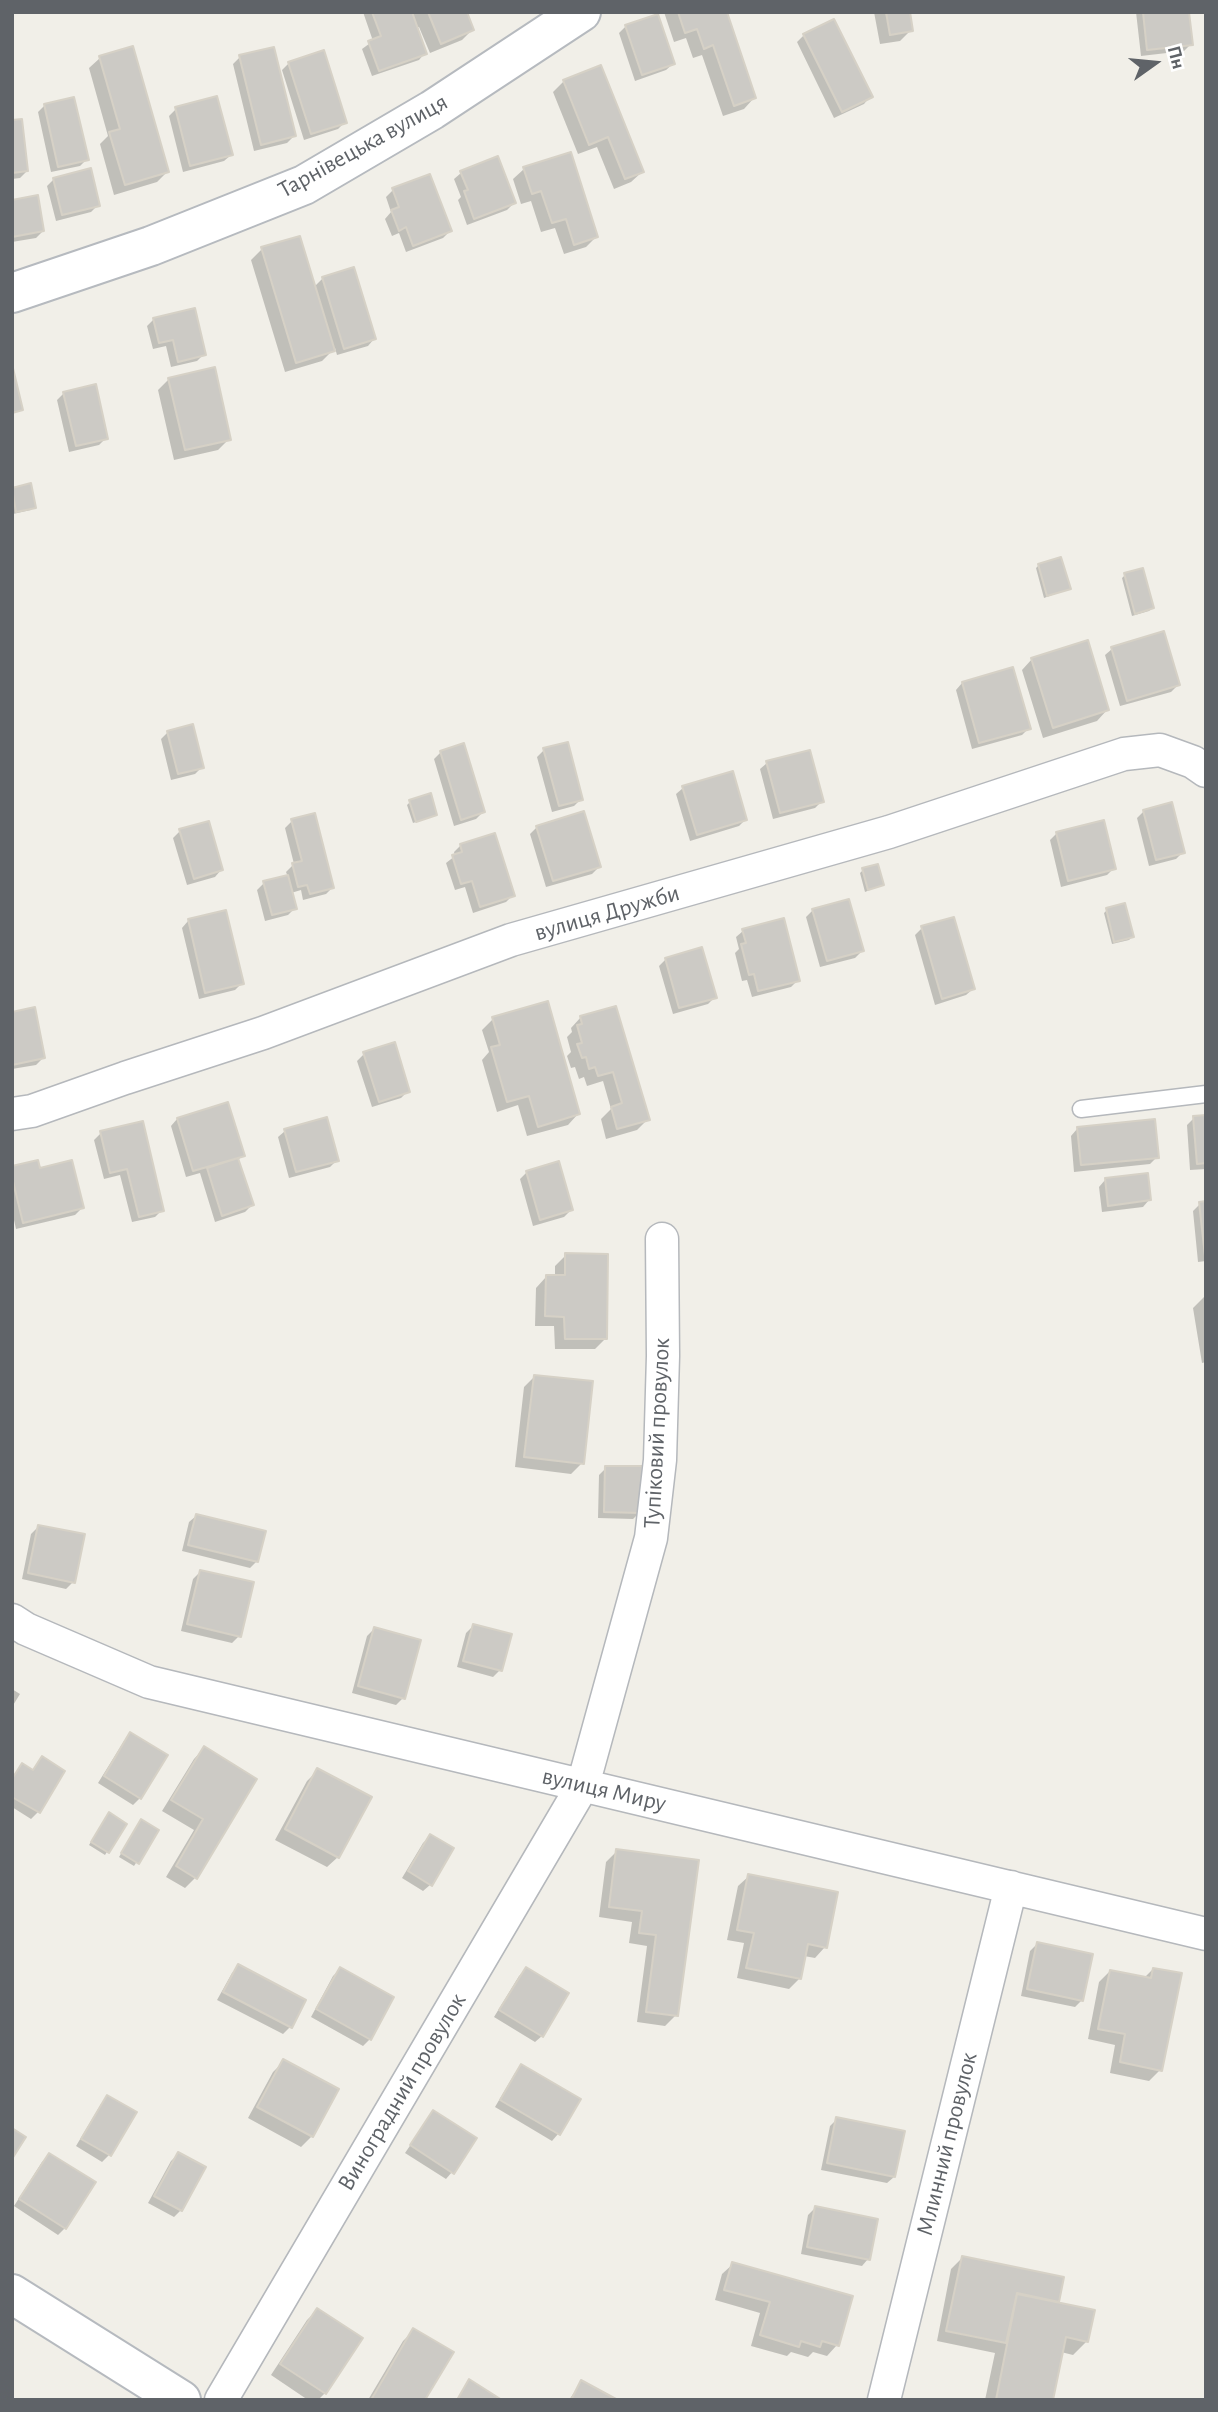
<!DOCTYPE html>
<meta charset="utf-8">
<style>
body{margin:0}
#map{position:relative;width:1218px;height:2412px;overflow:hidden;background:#f1efe8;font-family:"Alegreya Sans",sans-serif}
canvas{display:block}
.frame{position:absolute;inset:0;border:14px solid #5f6368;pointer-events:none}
.north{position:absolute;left:1120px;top:28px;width:70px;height:70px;-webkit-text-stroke:5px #fff;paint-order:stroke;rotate:75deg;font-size:19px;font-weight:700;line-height:28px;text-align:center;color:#5f6368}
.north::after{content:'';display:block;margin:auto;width:24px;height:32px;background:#5f6368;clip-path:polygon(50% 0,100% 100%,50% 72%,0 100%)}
</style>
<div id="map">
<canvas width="1218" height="2412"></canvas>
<div class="frame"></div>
<div class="north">Пн</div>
</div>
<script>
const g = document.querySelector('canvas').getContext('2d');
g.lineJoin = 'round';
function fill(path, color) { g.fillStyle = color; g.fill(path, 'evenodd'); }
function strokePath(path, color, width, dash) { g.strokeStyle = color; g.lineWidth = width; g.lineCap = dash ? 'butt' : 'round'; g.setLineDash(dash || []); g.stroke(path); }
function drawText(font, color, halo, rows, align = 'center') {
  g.font = font + ' "Alegreya Sans",sans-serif'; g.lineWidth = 5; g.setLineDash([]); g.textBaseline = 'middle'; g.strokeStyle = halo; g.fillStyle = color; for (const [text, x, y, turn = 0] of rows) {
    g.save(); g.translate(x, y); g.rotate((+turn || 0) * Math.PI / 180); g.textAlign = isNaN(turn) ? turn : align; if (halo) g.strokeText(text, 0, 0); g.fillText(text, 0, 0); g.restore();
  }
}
fill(new Path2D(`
 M363,12H465L472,30L462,40L430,53L419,27L416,28L425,53L419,60L372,76L362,49L373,41Z
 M664,12H725L754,98L744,109L723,116L702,55L693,58L686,38L674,42Z
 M874,12H908L911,30L900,41L880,44Z
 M1136,12H1187L1191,44L1184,51L1141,56Z
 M626,26L673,64L666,70L635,81L619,33Z
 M804,35L870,97L864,104L834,118L797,42Z
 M240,57L294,136L287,143L254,151L233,64Z
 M100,58L167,172L157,182L114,195L100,144L108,136L89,68Z
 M289,63L345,122L338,129L304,140L282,70Z
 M564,81L642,172L631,182L614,189L597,147L578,154L553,92Z
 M45,105L87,159L80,166L51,172L38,112Z
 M176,109L231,155L224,161L183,172L169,116Z
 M12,122L27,171L20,178L12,179Z
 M524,169L596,237L586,247L564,254L555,228L541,232L531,201L521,204L513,179Z
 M461,173L514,203L507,210L467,225L458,200L461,197L454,179Z
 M429,176L450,231L443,238L406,252L399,233L392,236L385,219L391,212L386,197L393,190Z
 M54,179L98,205L91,212L56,221L47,186Z
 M12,201L43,231L36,238L12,242Z
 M262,249L314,287L323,278L374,339L368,346L337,355L335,348L322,361L285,372L251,260Z
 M154,319L204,354L197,361L171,367L166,346L153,349L147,326Z
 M169,379L229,439L218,450L174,460L158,390Z
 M64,393L106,438L99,445L69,452L57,400Z
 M12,489L34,507L31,510L13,514Z
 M1039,565L1069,589L1044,598L1036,568Z
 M1125,575L1152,608L1149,611L1132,616L1122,578Z
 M1112,649L1178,685L1171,692L1120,706L1105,655Z
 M1032,659L1107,710L1097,721L1043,738L1022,670Z
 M962,683L1029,728L1022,735L972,749L956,690Z
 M168,732L202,767L195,774L171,780L161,739Z
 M544,750L581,799L574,806L552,812L537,757Z
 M441,752L483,812L476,819L454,826L434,759Z
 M767,763L822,801L815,808L773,819L760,769Z
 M683,788L745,820L739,826L690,841L676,794Z
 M410,802L435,815L413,823L407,805Z
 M1144,811L1183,852L1176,859L1149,866L1137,818Z
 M292,821L333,887L326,894L303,900L301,890L291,893L295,908L288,915L265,921L257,890L264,883L288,877L286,872L294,864L285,828Z
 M537,827L599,867L592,874L546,887L530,834Z
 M180,831L221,870L215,877L187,885L173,838Z
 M1056,834L1114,868L1107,875L1061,887L1050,840Z
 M461,845L513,895L506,902L473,913L465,887L455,890L446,863L455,856L454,852Z
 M863,870L882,885L865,892L860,873Z
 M813,910L862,951L855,958L820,967L806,917Z
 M1107,910L1132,937L1129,940L1112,944L1104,913Z
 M188,921L242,983L235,990L199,999L182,928Z
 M922,928L973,989L966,995L935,1005L915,935Z
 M743,931L798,980L791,987L752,997L747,980L742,981L735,953L739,949L736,937Z
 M666,959L715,997L708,1004L673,1014L659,966Z
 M12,1014L43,1058L36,1065L12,1069Z
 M581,1017L648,1119L637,1130L606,1139L601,1119L611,1109L603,1081L587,1086L584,1077L579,1079L575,1067L571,1068L567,1056L571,1052L567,1037L572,1032L571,1028Z
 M493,1019L578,1114L568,1125L527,1136L518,1105L497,1112L482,1060L489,1052L482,1030Z
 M364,1054L408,1091L401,1098L372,1107L357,1061Z
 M1206,1117V1169L1190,1170L1187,1125L1194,1118Z
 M177,1119L243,1155L237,1161L252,1205L245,1212L215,1222L200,1173L186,1177L171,1126Z
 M1077,1129L1157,1157L1150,1164L1074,1172L1071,1136Z
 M285,1131L337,1160L330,1167L289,1178L278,1137Z
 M101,1133L162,1210L155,1217L132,1222L120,1175L104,1179L94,1140Z
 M12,1167L39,1170L82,1208L75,1215L16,1229L12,1211Z
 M527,1172L571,1210L564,1217L533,1226L520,1179Z
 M1105,1180L1149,1200L1143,1207L1102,1212L1099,1187Z
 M1206,1203V1261L1198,1262L1193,1211L1200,1204Z
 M566,1255L605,1339L595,1349H555L554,1326H535L536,1288L546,1277H555V1266Z
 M1204,1297H1206V1362L1202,1363L1193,1308Z
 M535,1376L582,1463L571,1474L515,1467L524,1387Z
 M606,1468L640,1512L633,1519L598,1518L599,1475Z
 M196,1516L257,1561L250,1568L182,1551L189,1522Z
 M38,1527L73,1582L66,1589L22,1579L31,1534Z
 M200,1572L239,1636L232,1643L181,1631L193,1579Z
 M473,1626L500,1670L493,1677L457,1667L466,1633Z
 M374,1629L403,1698L396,1705L352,1693L367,1636Z
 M12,1689L20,1694L12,1707Z
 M130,1734L140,1798L133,1805L98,1783L124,1741Z
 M204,1748L255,1779L195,1878L185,1888L166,1877L194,1830L162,1811L194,1759Z
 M42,1759L38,1812L31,1819L12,1807V1777L22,1765L32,1771Z
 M318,1770L338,1857L327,1867L275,1840L307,1781Z
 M106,1817L124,1824L105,1855L89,1845Z
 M138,1825L157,1831L134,1866L119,1857Z
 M430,1836V1885L423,1891L402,1878L423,1843Z
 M617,1851L697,1861L676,2015L665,2026L637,2022L647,1946L629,1943L632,1922L599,1917L606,1862Z
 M749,1876L825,1947L815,1958L804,1956L800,1978L789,1989L737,1978L744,1943L727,1940L738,1886Z
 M1037,1944L1082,2000L1075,2007L1021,1996L1030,1951Z
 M239,1966L304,2001L290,2027L283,2034L217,2000L232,1973Z
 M340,1969L370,2039L363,2046L311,2017L333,1976Z
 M526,1969L542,2036L535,2042L494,2017L519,1976Z
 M1153,1969L1160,2070L1149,2081L1110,2073L1115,2045L1088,2039L1099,1982L1110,1971L1144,1978Z
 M284,2061L337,2090L312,2136L301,2147L248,2118L273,2072Z
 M522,2066L558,2134L552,2141L495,2107L515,2073Z
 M108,2097L135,2113L109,2155L102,2162L76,2146L101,2104Z
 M433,2112L452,2172L446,2179L405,2153Z
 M837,2119L894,2177L887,2183L821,2170L830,2126Z
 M178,2154L181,2210L174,2217L148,2203L171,2161Z
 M49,2155L65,2228L58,2235L14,2206L42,2162Z
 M815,2208L868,2259L862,2266L801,2254L808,2215Z
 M962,2258L1057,2301L1054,2303L1087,2341L1073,2355L1061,2352L1051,2400H985L995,2353L937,2341L951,2269Z
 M733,2264L837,2345L827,2356L813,2352L808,2357L791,2352L787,2356L751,2346L760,2313L715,2300L722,2274Z
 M317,2310L325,2393L318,2400H308L271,2375L307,2320Z
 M414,2330L423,2400H368L403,2341Z
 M581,2382L614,2400H569Z`), '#0003');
const building = new Path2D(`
 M372,12H412L427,54L379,71L368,41L381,36Z
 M428,12H467L474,30L441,44Z
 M678,12H727L756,98L734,106L713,45L704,49L697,29L685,33Z
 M886,12H910L913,31L890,35Z
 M1143,12H1189L1193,45L1147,50Z
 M658,14L675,64L642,75L625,25Z
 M834,19L873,97L842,112L803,34Z
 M133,46L169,172L125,185L109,132L120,129L99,56Z
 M274,47L296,136L261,145L239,55Z
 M324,50L347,123L311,134L288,62Z
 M601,65L644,172L625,179L608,137L589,145L563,80Z
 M217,96L233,155L190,166L175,107Z
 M74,97L89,160L58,167L44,104Z
 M22,119L28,171L12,173V120Z
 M571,152L598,237L574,245L566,219L552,223L541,191L532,194L523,167Z
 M498,156L516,203L474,219L464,191L468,190L460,171Z
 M91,168L100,206L62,215L53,178Z
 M430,174L452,231L413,246L406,227L399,231L391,210L399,207L392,188Z
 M38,195L44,231L12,237V200Z
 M300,236L335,351L296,363L261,247Z
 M354,267L376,339L344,349L322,277Z
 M195,308L206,355L178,362L173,340L159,343L153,318Z
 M12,364L23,410L12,413Z
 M215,367L231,440L185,450L168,378Z
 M96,384L108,439L76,446L63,392Z
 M31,483L36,508L16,512L12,488Z
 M1061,557L1071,589L1047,596L1038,564Z
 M1143,568L1154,608L1135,614L1124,573Z
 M1164,631L1180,685L1127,701L1111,647Z
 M1088,640L1109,710L1053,728L1031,658Z
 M1013,667L1031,729L979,743L962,682Z
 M193,724L204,768L178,774L167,731Z
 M568,742L583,800L559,806L543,748Z
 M464,743L485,812L461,820L440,751Z
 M810,750L824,802L780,813L766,761Z
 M733,771L747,820L697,835L682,786Z
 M431,793L437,815L416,822L409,800Z
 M1172,802L1185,853L1156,860L1143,810Z
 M584,811L601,867L553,881L536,826Z
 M315,813L334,888L310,894L307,885L298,887L292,863L302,861L291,819Z
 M1104,820L1116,869L1068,881L1056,832Z
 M209,821L223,870L194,879L179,829Z
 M495,833L515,896L480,907L472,881L461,884L452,855L462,852L460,844Z
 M878,864L884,885L868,890L862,868Z
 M288,875L297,909L272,915L263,881Z
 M849,899L864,951L827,961L812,909Z
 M1125,903L1134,937L1114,942L1106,908Z
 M226,910L244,984L205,993L188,919Z
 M954,917L975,989L942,999L921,926Z
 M784,918L800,981L758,991L754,974L749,975L741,944L746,943L742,929Z
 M702,947L717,998L679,1008L665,958Z
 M548,1001L580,1114L538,1127L529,1096L507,1102L491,1047L500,1045L492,1017Z
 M616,1006L650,1120L617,1129L611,1107L622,1103L613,1072L598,1076L595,1067L589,1069L586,1057L582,1058L577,1044L582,1043L577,1025L582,1024L580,1016Z
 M35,1007L45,1058L12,1065V1012Z
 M395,1042L410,1092L379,1102L363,1052Z
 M228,1102L245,1156L193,1171L177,1118Z
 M1206,1115V1163L1197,1164L1193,1116Z
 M327,1117L339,1161L296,1172L284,1129Z
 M1155,1119L1159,1158L1081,1165L1077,1127Z
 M143,1121L164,1211L139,1217L127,1169L110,1173L100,1131Z
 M238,1158L254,1205L222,1216L207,1168Z
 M38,1160L40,1168L72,1160L84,1208L23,1223L12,1177V1166Z
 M559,1161L573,1210L540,1220L526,1171Z
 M1148,1173L1151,1200L1108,1206L1105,1178Z
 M1206,1201V1256H1205L1199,1202Z
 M565,1253L608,1254L607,1339H565L564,1317L545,1316L546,1275H565Z
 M534,1375L593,1381L584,1464L524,1457Z
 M605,1466H642V1513L604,1512Z
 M196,1514L266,1531L258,1562L188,1545Z
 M38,1525L85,1534L75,1583L28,1573Z
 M200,1570L254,1582L241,1637L187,1624Z
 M473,1624L512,1634L502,1671L463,1661Z
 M374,1627L421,1640L405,1699L358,1686Z
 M130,1732L168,1755L141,1799L104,1776Z
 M204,1746L257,1779L197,1879L176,1866L203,1819L171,1800Z
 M42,1756L65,1771L40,1813L12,1797V1779L22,1763L33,1770Z
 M317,1768L372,1797L339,1858L285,1829Z
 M109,1812L127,1824L109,1853L91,1842Z
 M141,1819L159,1830L139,1864L121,1853Z
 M430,1834L454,1848L432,1886L408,1871Z
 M616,1849L699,1860L678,2016L646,2012L656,1935L639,1933L642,1911L609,1907Z
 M748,1874L838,1892L827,1948L808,1944L801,1979L746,1968L754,1933L737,1930Z
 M1037,1942L1093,1954L1083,2001L1027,1989Z
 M238,1964L306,2000L292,2028L223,1992Z
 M340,1967L394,1997L371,2040L316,2009Z
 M526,1967L569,1993L543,2037L499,2010Z
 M1153,1968L1182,1973L1162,2071L1120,2062L1125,2034L1098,2029L1110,1970L1151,1978Z
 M283,2059L339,2089L313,2137L257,2107Z
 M521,2064L581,2099L560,2135L500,2100Z
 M107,2095L137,2112L111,2156L81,2139Z
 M433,2110L477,2138L454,2174L410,2145Z
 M836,2117L905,2131L895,2177L827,2163Z
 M12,2128L26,2137L12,2159Z
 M178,2152L206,2167L182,2211L154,2196Z
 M49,2153L96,2182L66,2229L19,2199Z
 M815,2206L878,2219L870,2260L807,2247Z
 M962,2256L1064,2277L1059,2302L1017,2293L1006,2343L946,2331Z
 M732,2262L853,2296L839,2346L822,2341L820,2347L801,2341L799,2347L760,2335L770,2302L724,2290Z
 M1017,2294L1095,2310L1088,2342L1066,2337L1053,2400H996Z
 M317,2308L363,2338L326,2394L280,2364Z
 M413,2328L454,2352L425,2400H371Z
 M469,2379L502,2400H457Z
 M581,2380L616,2399V2400H571Z`);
fill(building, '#cccac5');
strokePath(building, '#d6d1c6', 2);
const lane = new Path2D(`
 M1081,1109L1206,1094`);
const street = new Path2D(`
 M12,1114L32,1111L125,1078L263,1033L511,940L889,832L1124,754L1160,750L1193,762L1206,771
 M12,1620L26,1629L149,1682L1206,1934
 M221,2400L583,1785L651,1538L660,1460L663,1356L662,1239
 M884,2400L1011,1887`);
const secondary = new Path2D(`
 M12,293L151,246L304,185L432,110L581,12
 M12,2294L181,2400`);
strokePath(lane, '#b5b8bc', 19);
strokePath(street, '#b5b8bc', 35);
strokePath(secondary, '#b6babf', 42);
strokePath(lane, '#fff', 16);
strokePath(street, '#fff', 32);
strokePath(secondary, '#fff', 38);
drawText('24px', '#5f6368', '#fff', [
 ["Тарнівецька вулиця",363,146,-29],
 ["вулиця Дружби",607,913,-16],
 ["Тупіковий провулок",657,1433,-87],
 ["вулиця Миру",604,1790,13],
 ["Виноградний провулок",402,2092,-59],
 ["Млинний провулок",947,2144,-76]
]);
</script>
